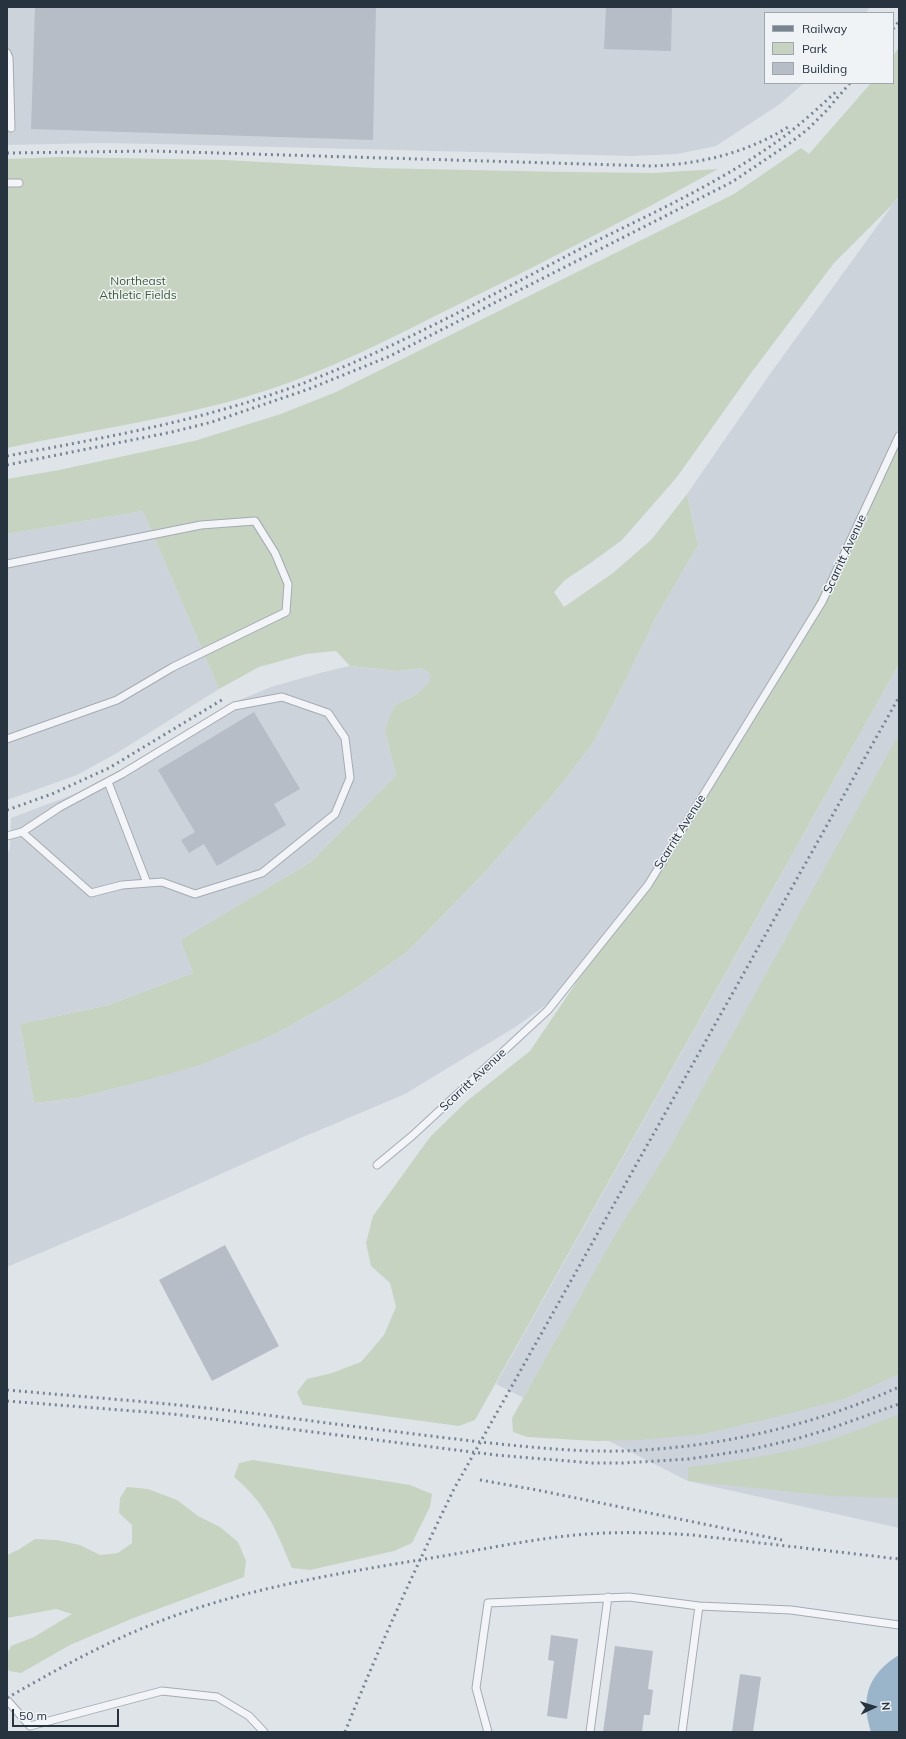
<!DOCTYPE html>
<style>
body{margin:0}
#map{position:relative;width:906px;height:1739px;overflow:hidden;background:#dfe4e9;font-family:Mulish,sans-serif}
canvas{display:block}
.frame{position:absolute;inset:0;border:8px solid #283340;pointer-events:none}
.legend{position:absolute;left:764px;top:12px;width:130px;height:72px;box-sizing:border-box;background:#eff3f6;border:1px solid #9fa6ad;margin:0;padding:5px 7px;list-style:none;font-size:12px;color:#283340}
.legend li{display:flex;align-items:center;gap:8px;height:20px}
.legend b{width:20px;border:1px solid #9fa6ad}
.north{position:absolute;left:854px;top:1687px;width:40px;height:40px;-webkit-text-stroke:3px #eff3f6;paint-order:stroke;rotate:86deg;font-size:11px;font-weight:700;line-height:16px;text-align:center;color:#283340}
.north::after{content:'';display:block;margin:auto;width:14px;height:18px;background:#283340;clip-path:polygon(50% 0,100% 100%,50% 72%,0 100%)}
.scale{position:absolute;left:12px;top:1709px;width:107px;height:18px;box-sizing:border-box;border:2px solid #283340;border-top:0;padding-left:5px;font-size:12px;line-height:14px;white-space:nowrap;color:#283340;-webkit-text-stroke:3px #eff3f6;paint-order:stroke}
</style>
<div id="map">
<canvas width="906" height="1739"></canvas>
<div class="frame"></div>
<ul class="legend">
<li><b style="height:5px;background:#798493"></b>Railway</li>
<li><b style="height:11px;background:#c6d3c0"></b>Park</li>
<li><b style="height:11px;background:#b6bdc6"></b>Building</li>
</ul>
<div class="north">N</div>
<div class="scale">50 m</div>
</div>
<script>
const g = document.querySelector('canvas').getContext('2d');
g.lineJoin = 'round';
function fill(path, color) { g.fillStyle = color; g.fill(path, 'evenodd'); }
function strokePath(path, color, width, dash) { g.strokeStyle = color; g.lineWidth = width; g.lineCap = dash ? 'butt' : 'round'; g.setLineDash(dash || []); g.stroke(path); }
function drawText(font, color, halo, rows, align = 'center') {
  g.font = font + ' Mulish,sans-serif'; g.lineWidth = 3; g.setLineDash([]); g.textBaseline = 'middle'; g.strokeStyle = halo; g.fillStyle = color; for (const [text, x, y, turn = 0] of rows) {
    g.save(); g.translate(x, y); g.rotate((+turn || 0) * Math.PI / 180); g.textAlign = isNaN(turn) ? turn : align; if (halo) g.strokeText(text, 0, 0); g.fillText(text, 0, 0); g.restore();
  }
}
fill(new Path2D(`
 M7,7H870L866,13H765V83H804L780,104L716,146L677,154L632,156L157,144L102,143L7,145Z
 M899,196V439L774,682L658,870L576,983L517,1026L405,1094L301,1138L125,1217L7,1267V855L10,848L11,818L88,789L230,704L271,687L320,673L349,666L398,671L422,668L431,675L429,682L416,695L395,705L385,731L396,775L311,862L182,940L193,973L109,1005L20,1024L34,1103L76,1098L140,1082L275,1034L350,992L407,952L484,873L556,791L593,743L627,677L655,619L698,545L687,494L770,374Z
 M143,511L219,689L117,753L77,775L7,800V534Z
 M899,664V1528L688,1481L496,1384Z`), '#cdd3db');
fill(new Path2D(`
 M899,47V196L892,205L834,263L751,373L677,477L622,540L592,562L565,580L554,592L564,607L613,573L652,539L687,494L698,545L655,619L627,677L593,743L556,791L484,873L407,952L350,992L275,1034L200,1065L140,1082L76,1098L34,1103L20,1024L109,1005L193,973L181,940L311,862L396,775L385,731L389,718L395,705L416,695L429,682L431,675L422,668L398,671L350,666L336,651L306,654L259,667L219,689L143,511L7,534V479L59,470L194,441L281,414L336,392L734,194L801,148L809,154L871,83H893V56Z
 M59,157L225,160L374,168L566,172L653,173L718,169C629,218 539,265 447,310C398,335 348,360 296,380C205,415 103,427 7,448V159Z
 M899,439V664L475,1420L459,1426L303,1405L297,1392L307,1379L332,1373L361,1362L384,1335L396,1307L390,1283L371,1266L366,1243L373,1216L430,1137L467,1101L530,1051L576,983L658,870L774,682Z
 M899,734V1374L844,1399L776,1417L703,1434L639,1440L596,1441L527,1437L513,1432L512,1418L615,1235L668,1151Z
 M899,1414V1498L832,1496L688,1481V1467C725,1463 761,1457 797,1449C832,1441 866,1427 899,1414Z
 M253,1460L410,1485L432,1494L430,1507L412,1543L394,1551L310,1570L292,1568C276,1531 267,1504 234,1477L239,1463Z
 M127,1487L148,1489L177,1500L198,1516L220,1527L238,1542L246,1561L244,1577L131,1619L70,1645L21,1673L9,1671C5,1662 6,1654 11,1646L34,1637L72,1614L56,1609L7,1618V1555L18,1550L35,1539L57,1540L80,1545L100,1555L118,1553L132,1543V1525L119,1513L120,1498Z`), '#c6d3c0');
fill(new Path2D(`
 M899,1655V1732H871C860,1698 868,1674 899,1655Z`), '#9ab5c9');
fill(new Path2D(`
 M35,7H376L373,140L31,129Z
 M606,7H672L671,51L604,49Z
 M254,712L300,789L274,804L286,825L217,866L204,844L189,853L181,840L195,832L158,770Z
 M225,1245L279,1346L212,1381L159,1280Z
 M551,1635L578,1639L567,1719L547,1716L554,1661L548,1660Z
 M615,1646L653,1651L648,1689L653,1690L650,1715H644L642,1732H603Z
 M740,1674L761,1677L753,1732H732Z`), '#b6bdc6');
const lane = new Path2D(`
 M7,53L9,58L11,128
 M7,183H19
 M7,564L201,525L255,521L275,553L288,584L286,612L173,667L117,700L7,739
 M108,782L147,883
 M7,836L22,832L60,807L122,774L234,706L282,697L328,713L345,738L350,778L335,814L262,873L195,894L162,882L122,885L91,893L22,832
 M377,1165L412,1136L548,1010L648,885L822,602L899,436
 M7,1700L30,1726L162,1691L217,1697L249,1716L264,1732
 M488,1732L476,1688L488,1603L629,1597L699,1606
 M590,1732L608,1597
 M682,1732L699,1606L791,1610L899,1625`);
strokePath(lane, '#a4abb3', 9);
strokePath(lane, '#f2f4f7', 7);
strokePath(new Path2D(`
 M893,29L899,21
 M7,153L151,151L652,166C700,164 747,153 788,127
 M7,456C114,436 222,417 324,375C412,339 496,293 580,249C646,216 714,186 775,143C797,128 818,108 838,90
 M7,465L172,432L212,422L309,389L390,356L732,182L790,143L808,129L826,111L850,83
 M7,810L52,794L109,768L225,698
 M7,1390C96,1398 185,1404 274,1416C343,1425 412,1434 481,1442C528,1447 575,1452 622,1451C717,1448 813,1426 899,1387
 M7,1401L172,1414L495,1455L593,1463H623L689,1459L748,1450L796,1439L829,1429L899,1404
 M480,1480L537,1490L782,1540
 M7,1698C61,1667 115,1637 174,1616C260,1585 353,1571 443,1556C497,1547 551,1535 606,1533C635,1532 663,1533 692,1535L899,1559
 M345,1732C378,1649 415,1569 454,1489L899,697`), '#798493', 3, [2, 4]);
drawText('12px', '#3f5c35', '#eff3f6', [
 ["Northeast",138,281],
 ["Athletic Fields",138,295]
]);
drawText('12px', '#283340', '#eff3f6', [
 ["Scarritt Avenue",845,554,-65],
 ["Scarritt Avenue",680,832,-58],
 ["Scarritt Avenue",473,1080,-43]
]);
</script>
